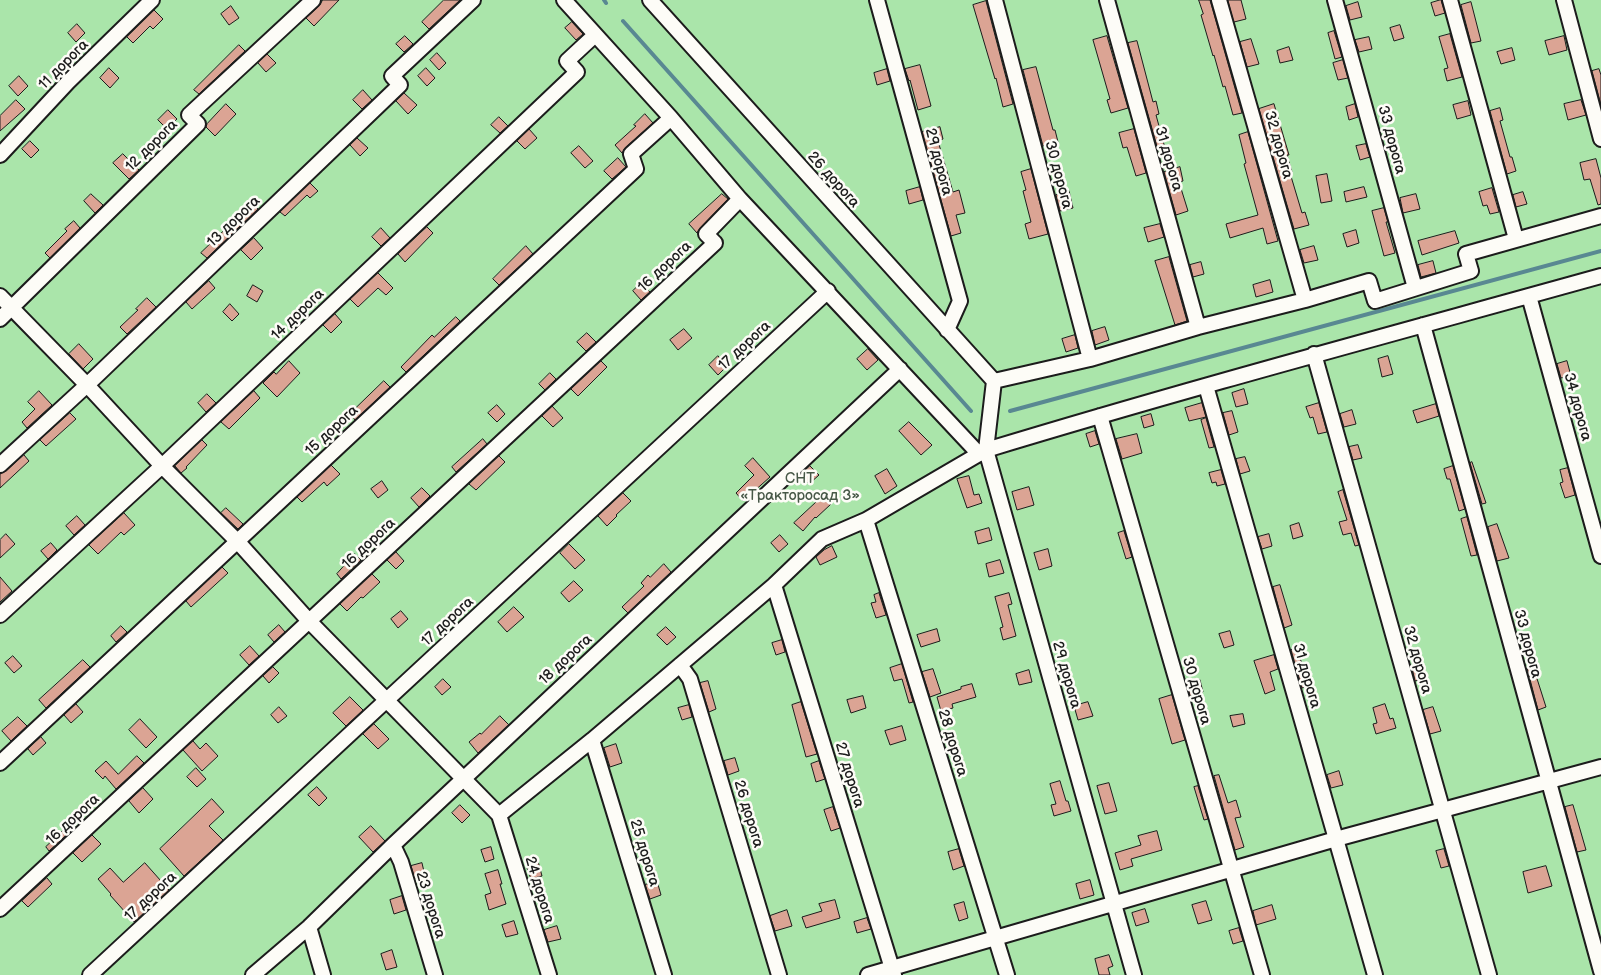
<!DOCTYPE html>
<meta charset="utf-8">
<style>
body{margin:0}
canvas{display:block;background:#f3e2d9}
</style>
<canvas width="1601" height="975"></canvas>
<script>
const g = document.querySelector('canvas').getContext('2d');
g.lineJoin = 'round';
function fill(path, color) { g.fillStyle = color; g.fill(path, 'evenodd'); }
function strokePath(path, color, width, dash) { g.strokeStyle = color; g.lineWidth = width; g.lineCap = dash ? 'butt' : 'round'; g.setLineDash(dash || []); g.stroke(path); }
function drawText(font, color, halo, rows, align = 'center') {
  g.font = font + ' "Balsamiq Sans",sans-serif'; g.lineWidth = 5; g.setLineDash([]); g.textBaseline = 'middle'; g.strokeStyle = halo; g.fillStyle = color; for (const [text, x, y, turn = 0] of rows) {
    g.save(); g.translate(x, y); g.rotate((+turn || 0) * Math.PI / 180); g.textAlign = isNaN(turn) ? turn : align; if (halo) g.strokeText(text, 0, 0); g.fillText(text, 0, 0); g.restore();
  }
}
fill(new Path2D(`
 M0,0H1601V975H0Z`), '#aae5aa');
strokePath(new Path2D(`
 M604,0L606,3
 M623,21L971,411
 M1010,411L1601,251`), '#598892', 4);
const building = new Path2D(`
 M323,0H339L314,26L306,18L319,6Z
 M444,0H460L429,29L422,22Z
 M1199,0H1210L1242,113L1233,115L1225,86L1223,87L1214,55L1213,56L1201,15L1203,14Z
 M1228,0H1241L1246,19L1234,22Z
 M1441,0L1445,13L1435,16L1431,3Z
 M986,1L1013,104L1003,107L996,78L995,79L973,5Z
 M1358,2L1362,17L1350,20L1346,6Z
 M1471,2L1481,41L1471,43L1461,5Z
 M231,6L239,18L229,25L221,14Z
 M154,10L163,19L153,29L150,26L133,43L127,37Z
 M572,22L583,34L576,40L565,28Z
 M77,24L85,33L76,42L68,33Z
 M1400,25L1404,38L1394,41L1390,28Z
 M1334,31L1342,57L1335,59L1328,33Z
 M1450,34L1462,77L1447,81L1444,69L1448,68L1439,37Z
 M405,36L413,44L404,52L396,44Z
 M1107,36L1128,108L1111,113L1107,100L1110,99L1093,40Z
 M1564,36L1567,50L1549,55L1545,41Z
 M1369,37L1372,49L1359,52L1355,40Z
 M1251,39L1259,64L1247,67L1240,42Z
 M1137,41L1153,102L1156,101L1159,114L1156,115L1165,148L1158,150L1128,43Z
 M239,45L245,51L199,94L194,90Z
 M1289,47L1293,60L1280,63L1277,51Z
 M1512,48L1515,60L1501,64L1497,52Z
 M437,53L446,63L439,70L430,60Z
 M267,54L276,63L266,72L258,63Z
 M1343,60L1348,78L1338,80L1333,63Z
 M920,65L931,106L918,110L910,80L909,81L905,69Z
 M1036,67L1053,130H1055L1058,142L1043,146L1023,70Z
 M109,68L119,78L110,88L100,78Z
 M426,68L435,78L427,86L418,76Z
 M887,69L890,81L877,85L874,73Z
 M1599,69L1601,75V105L1592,71Z
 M19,76L28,86L18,96L9,86Z
 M363,90L372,100L362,109L353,100Z
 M404,93L417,105L408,114L396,101Z
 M16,100L25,109L0,131V116Z
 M1581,100L1586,115L1568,120L1564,104Z
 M1468,101L1471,115L1457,119L1453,105Z
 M226,104L236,114L215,136L206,127L207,124Z
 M1274,104L1289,155H1287L1292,172L1290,173L1302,213L1305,212L1309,225L1294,229L1259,109Z
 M1355,104L1358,117L1349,120L1346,107Z
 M1500,108L1503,120L1500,121L1510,157H1512L1516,171L1507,174L1490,111Z
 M168,110L177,119L167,129L158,120Z
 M645,114L653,123L625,148L622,153L615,145L636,126L634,125Z
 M499,117L508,126L500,133L491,125Z
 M940,127L943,139L938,141L953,192L959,190L965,213L956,215L961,233L951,236L922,132Z
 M529,129L537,138L525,149L517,141Z
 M1134,129L1146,173L1136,176L1127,147L1123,148L1119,133Z
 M1248,132L1278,241L1267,244L1263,228L1230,238L1226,224L1258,215L1244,164L1246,163L1239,135Z
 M357,138L368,148L360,156L350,145Z
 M30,141L39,150L31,158L22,149Z
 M1366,144L1370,157L1360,160L1356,146Z
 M579,146L593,161L585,168L571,153Z
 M123,154L139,170L129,179L113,163Z
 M618,158L626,167L612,179L604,171Z
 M1596,159L1601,178V204L1598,205L1590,179L1584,180L1580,163Z
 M1180,167L1183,181L1179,182L1188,211L1176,215L1164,172Z
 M1031,169L1048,234L1029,239L1025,224L1031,222L1023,191L1026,190L1021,172Z
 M1327,174L1332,201L1321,203L1316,176Z
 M310,183L318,191L310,198L307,195L285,216L280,212Z
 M920,187L923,200L909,204L906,191Z
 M1364,187L1367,197L1346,202L1344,192Z
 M1492,188L1499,212L1490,214L1487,205L1483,206L1479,192Z
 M1069,191L1073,208L1060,211L1056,195Z
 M1523,192L1527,204L1516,207L1513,195Z
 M91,194L103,205L95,213L84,201Z
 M722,194L728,199L700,228L697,233L689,224Z
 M1416,194L1420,209L1403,213L1400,198Z
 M253,203L258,209L207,258L201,253Z
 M1384,208L1388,222H1386L1395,253L1384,256L1372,211Z
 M74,221L80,228L50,258L45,253L67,231L65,229Z
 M1160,224L1164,237L1148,242L1144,228Z
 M427,227L433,233L405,262L398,254Z
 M381,228L390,238L381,246L372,237Z
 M1356,230L1359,243L1347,247L1343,234Z
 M1455,231L1459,243L1422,255L1418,241Z
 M254,238L263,248L251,260L241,250Z
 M526,246L533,254L499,285L493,279Z
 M1314,246L1318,260L1304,263L1300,250Z
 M1169,257L1187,321L1175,325L1155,261Z
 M1433,261L1436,273L1421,277L1418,265Z
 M1201,262L1204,274L1193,277L1190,265Z
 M378,273L393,288L386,295L378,288L358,307L350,299Z
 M1270,280L1273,292L1256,297L1253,285Z
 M209,281L215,288L192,309L186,302Z
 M641,283L650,292L641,300L633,291Z
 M253,285L263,291L257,302L247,296Z
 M147,298L156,307L127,334L120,327L138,310L136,309Z
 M230,304L239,314L232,321L223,312Z
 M335,314L342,322L331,333L323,325Z
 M456,317L460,321L406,372L401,367L432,335L434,337Z
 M1105,327L1109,340L1095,345L1092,331Z
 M684,329L692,338L678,350L670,340Z
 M587,333L596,342L586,351L577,342Z
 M1075,335L1078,348L1066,352L1062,339Z
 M79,344L93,359L83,369L69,354Z
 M868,349L878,360L867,370L857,359Z
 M718,356L727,366L718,375L709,365Z
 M1388,356L1393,374L1382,377L1378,359Z
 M289,361L300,373L277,397L263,383L274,372L276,374Z
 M601,361L607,367L578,396L571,389Z
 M1567,361L1571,376L1561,378L1557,364Z
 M550,373L556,379L545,390L539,384Z
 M384,381L390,387L355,420L350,414Z
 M1244,389L1248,404L1236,407L1232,393Z
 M39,391L52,405L27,428L22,422L35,409L28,402Z
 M254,391L260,398L229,429L221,422Z
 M207,394L216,403L206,412L198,403Z
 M1202,403L1206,417L1189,421L1185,408Z
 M1319,403L1327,432L1318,434L1313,417L1310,418L1306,407Z
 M1436,404L1439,416L1417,423L1413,411Z
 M497,405L505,414L497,422L488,413Z
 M552,406L563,418L553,427L542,416Z
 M1352,410L1356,424L1344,427L1340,414Z
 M1232,411L1238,432L1229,435L1223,413Z
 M70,413L76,419L46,446L40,440Z
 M1151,414L1154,425L1144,428L1141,417Z
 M1206,418L1214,447L1209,448L1201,420Z
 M909,422L932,445L921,455L899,431Z
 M1095,431L1099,444L1090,447L1086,434Z
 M1137,434L1142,453L1122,459L1116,439Z
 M483,439L487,444L456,472L452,467Z
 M202,440L207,445L186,467L187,468L181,473L175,466Z
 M1358,445L1362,458L1353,460L1349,447Z
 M24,455L29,461L0,488V474L6,471Z
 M499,456L505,462L476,490L469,484Z
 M1245,457L1250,471L1240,474L1236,459Z
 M753,458L770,477L743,501L736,493L754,475L745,466Z
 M1472,462L1486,503L1482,504L1470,463Z
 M331,465L340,474L327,486L324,482L302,502L297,497Z
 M810,466L819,475L809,484L800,475Z
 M1453,466L1465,509L1459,511L1450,479H1447L1444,469Z
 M1568,468L1575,495L1565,498L1560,483L1563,482L1560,470Z
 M887,469L897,486L885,494L875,476Z
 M1221,470L1225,484L1217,486L1216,482L1212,483L1209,473Z
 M969,476L974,495L979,494L982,503L967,508L957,479Z
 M382,481L388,490L378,498L371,489Z
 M1029,487L1034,505L1017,510L1012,492Z
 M422,488L430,496L419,507L411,498Z
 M1343,490L1359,545L1355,546L1351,533L1343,535L1339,522L1347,520L1338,492Z
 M623,493L631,501L616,515L617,516L607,526L598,516Z
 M823,496L831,504L816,518L815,517L803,531L794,523Z
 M226,508L243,524L238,529L221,513Z
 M124,513L135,525L124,535L121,532L98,554L89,545Z
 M77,516L85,525L74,535L66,526Z
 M1467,517L1477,555L1471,556L1461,519Z
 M1299,523L1303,536L1293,539L1290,526Z
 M1497,524L1509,558L1497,561L1488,527Z
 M989,528L992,540L978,544L975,532Z
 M1124,531L1132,557L1126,559L1118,533Z
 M6,534L15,544L0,558V540Z
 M1269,534L1272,546L1262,549L1258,537Z
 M780,535L788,544L779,552L771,543Z
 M51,543L57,550L48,559L41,551Z
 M569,544L585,560L575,569L560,553Z
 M832,546L837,557L820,565L816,557L824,550Z
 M1048,549L1052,566L1039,570L1034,553Z
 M396,552L404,561L396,569L387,560Z
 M355,554L361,560L341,579L337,574Z
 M1000,560L1004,573L989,577L986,564Z
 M664,564L671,572L628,613L622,607L644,586L641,583L648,575L650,577Z
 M222,567L228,573L191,607L186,601Z
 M372,574L380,582L363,598L361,597L347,611L340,604Z
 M0,577L12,591L0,602Z
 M574,581L583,590L569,602L561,593Z
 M1280,585L1292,625L1284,628L1273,587Z
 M879,593L886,615L876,618L871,603L876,602L874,595Z
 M1009,593L1012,604L1008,605L1016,636L1003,640L1000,628L1003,627L995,597Z
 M514,607L524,617L507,632L498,622Z
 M401,611L408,619L398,628L391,619Z
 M279,625L285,632L274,642L268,635Z
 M121,626L127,632L116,642L111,636Z
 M666,627L676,637L667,645L657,635Z
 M937,629L940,641L921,647L917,635Z
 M1230,631L1234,645L1224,648L1219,634Z
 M782,640L785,652L776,655L772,643Z
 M250,646L259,656L249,665L240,655Z
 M1297,648L1305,674L1308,673L1312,685L1302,688L1291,650Z
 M1274,655L1278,669L1270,672L1275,690L1265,694L1254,661Z
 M13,656L22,666L14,673L5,663Z
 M83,660L90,667L46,708L39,700Z
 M902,664L913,702L909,703L902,679L894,681L890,668Z
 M1420,665L1424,679L1415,681L1412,668Z
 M1533,666L1546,707L1538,710L1527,668Z
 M273,667L279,673L269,683L263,676Z
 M933,669L941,693L930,697L922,672Z
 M1029,670L1032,682L1019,685L1016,674Z
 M443,679L451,687L442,695L435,687Z
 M1200,680L1203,692L1190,696L1187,684Z
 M708,681L716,709L709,712L700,683Z
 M972,684L976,697L952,704L953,708L941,711L937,697L961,689V687Z
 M1172,695L1185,740L1172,744L1159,699Z
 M863,696L866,708L851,713L847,700Z
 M350,697L363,710L346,726L333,713Z
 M801,702L817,754L806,757L792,705Z
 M1088,702L1093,716L1078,720L1074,706Z
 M76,704L83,712L71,723L64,715Z
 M1385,704L1390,719L1393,718L1396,728L1376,734L1373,724L1377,723L1373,708Z
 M689,705L692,717L682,720L678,708Z
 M279,707L287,716L278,723L271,715Z
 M1433,707L1441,731L1430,734L1423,710Z
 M1243,714L1245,724L1233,727L1230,716Z
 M500,716L509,725L478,753L469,742L480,733L481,734Z
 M18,717L27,726L11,741L2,731Z
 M140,719L157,737L146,748L129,730Z
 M374,724L389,739L378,749L363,734Z
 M902,726L906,740L890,745L885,731Z
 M41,737L46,743L33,755L28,749Z
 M193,741L200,749L206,743L218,756L202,771L183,750Z
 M616,744L622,763L610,767L604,748Z
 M137,756L144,763L116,789L105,776L103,779L95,771L106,761L118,774Z
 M735,758L739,771L728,775L724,761Z
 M819,761L825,779L816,782L811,764Z
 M196,768L206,779L197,787L187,777Z
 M1339,771L1343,785L1331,788L1327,775Z
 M1219,775L1228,803L1236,800L1241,817L1235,818L1244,847L1235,850L1214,776Z
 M1060,781L1066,801H1068L1071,811L1054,816L1051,805L1056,804L1050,784Z
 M1109,783L1117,811L1105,814L1097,786Z
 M1198,786L1208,819L1204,820L1194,787Z
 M317,787L327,798L319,806L308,795Z
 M143,788L153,799L139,813L129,801Z
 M212,799L224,812L209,826L223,840L184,876L160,849Z
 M460,805L470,815L462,823L452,813Z
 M1573,805L1586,850L1577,852L1565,807Z
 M833,807L840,828L831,831L824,810Z
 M70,824L74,828L49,851L46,847Z
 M371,826L385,841L373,852L359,837Z
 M1157,831L1162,850L1131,859L1133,866L1120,870L1115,853L1141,845L1138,836Z
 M92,835L101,844L82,862L73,853Z
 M491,847L494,859L485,862L481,850Z
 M959,849L964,866L953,870L948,852Z
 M1444,849L1449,866L1441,868L1436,851Z
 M538,861L542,876L531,879L526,865Z
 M145,863L169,890L134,922L110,895L111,894L98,879L110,868L123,882Z
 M422,863L425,876L415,879L411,866Z
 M1546,866L1552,886L1528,893L1523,872Z
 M498,870L502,884H500L506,904L489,910L485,895L491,893L485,874Z
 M47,878L52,884L28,907L22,901Z
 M1090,880L1094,895L1080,899L1076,884Z
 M657,881L661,895L650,899L645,885Z
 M402,896L406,910L394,914L390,900Z
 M835,900L840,918L806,928L802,917L822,911L819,904Z
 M1206,901L1212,920L1198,924L1192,905Z
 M964,902L968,918L959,921L954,905Z
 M1272,905L1276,919L1256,925L1253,911Z
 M1145,909L1149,922L1136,926L1132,913Z
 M787,910L792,926L775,931L770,916Z
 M867,918L871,929L857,933L854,922Z
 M514,921L518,934L506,937L502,925Z
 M557,926L561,939L548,942L544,930Z
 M1239,928L1243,941L1233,944L1229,931Z
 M392,950L397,967L386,970L381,954Z
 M1109,955L1113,966L1108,968L1110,975H1099L1095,959Z`);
fill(building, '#dba494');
strokePath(building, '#1c1c1c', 1);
const street = new Path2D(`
 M564,0L671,118L740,199L979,454L986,450C1190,388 1396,333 1601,276
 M650,0L994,381
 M877,0L960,301L947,330
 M995,0L1090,359
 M1107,0L1198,327
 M1219,0L1305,300
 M1335,0L1415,288
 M1450,0L1516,239
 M1564,0L1601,139
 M0,155L68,82L152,0
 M0,296L87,385L162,466L238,542L309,621L499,815L549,975
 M1529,296L1601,556
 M0,319L198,124L189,115L313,0
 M1423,325L1601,971
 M1314,354L1489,975
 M994,381L1090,359L1198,327L1305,300L1369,281L1375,301L1471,271L1466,254L1601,216
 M994,381L986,450L1134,975
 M1206,386L1375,975
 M1100,416L1262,975
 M0,465L87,385L400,85L392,76L473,0
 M866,520L1007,975
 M774,585L894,975
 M0,615L162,466L577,72L567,61L595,35
 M680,665L690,679L779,975
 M592,740L664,975
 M0,763L636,169L631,154L671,118
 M499,815L592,740L774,585L822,539L866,520L979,454
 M393,845L401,862L435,975
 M0,909L715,243L706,234L740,199
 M309,927L323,975
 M90,975L828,291
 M253,975L309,927L393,845L900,369
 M868,975L1336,839L1601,767`);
strokePath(street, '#1c1c1c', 18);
strokePath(street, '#fdfcf7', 14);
drawText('15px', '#1c1c1c', '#fdfcf7', [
 ["11 дорога",64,65,-45],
 ["33 дорога",1391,140,75],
 ["32 дорога",1278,145,74],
 ["12 дорога",152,146,-45],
 ["31 дорога",1168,159,74],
 ["29 дорога",938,162,75],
 ["30 дорога",1058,175,75],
 ["26 дорога",833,180,48],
 ["13 дорога",234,222,-44],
 ["16 дорога",665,267,-43],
 ["14 дорога",298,315,-44],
 ["17 дорога",745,346,-43],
 ["34 дорога",1577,407,75],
 ["15 дорога",332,431,-43],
 ["16 дорога",369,544,-43],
 ["17 дорога",448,622,-43],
 ["33 дорога",1527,644,75],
 ["18 дорога",566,660,-43],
 ["32 дорога",1417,660,74],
 ["29 дорога",1066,675,74],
 ["31 дорога",1306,676,74],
 ["30 дорога",1196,691,74],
 ["28 дорога",952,743,73],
 ["27 дорога",849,775,73],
 ["26 дорога",748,814,73],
 ["16 дорога",73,820,-43],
 ["25 дорога",644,853,73],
 ["24 дорога",539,890,73],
 ["17 дорога",151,897,-43],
 ["23 дорога",430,905,73]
]);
drawText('15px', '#475847', '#fdfcf7', [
 ["СНТ",800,479],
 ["«Тракторосад 3»",800,496]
]);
</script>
